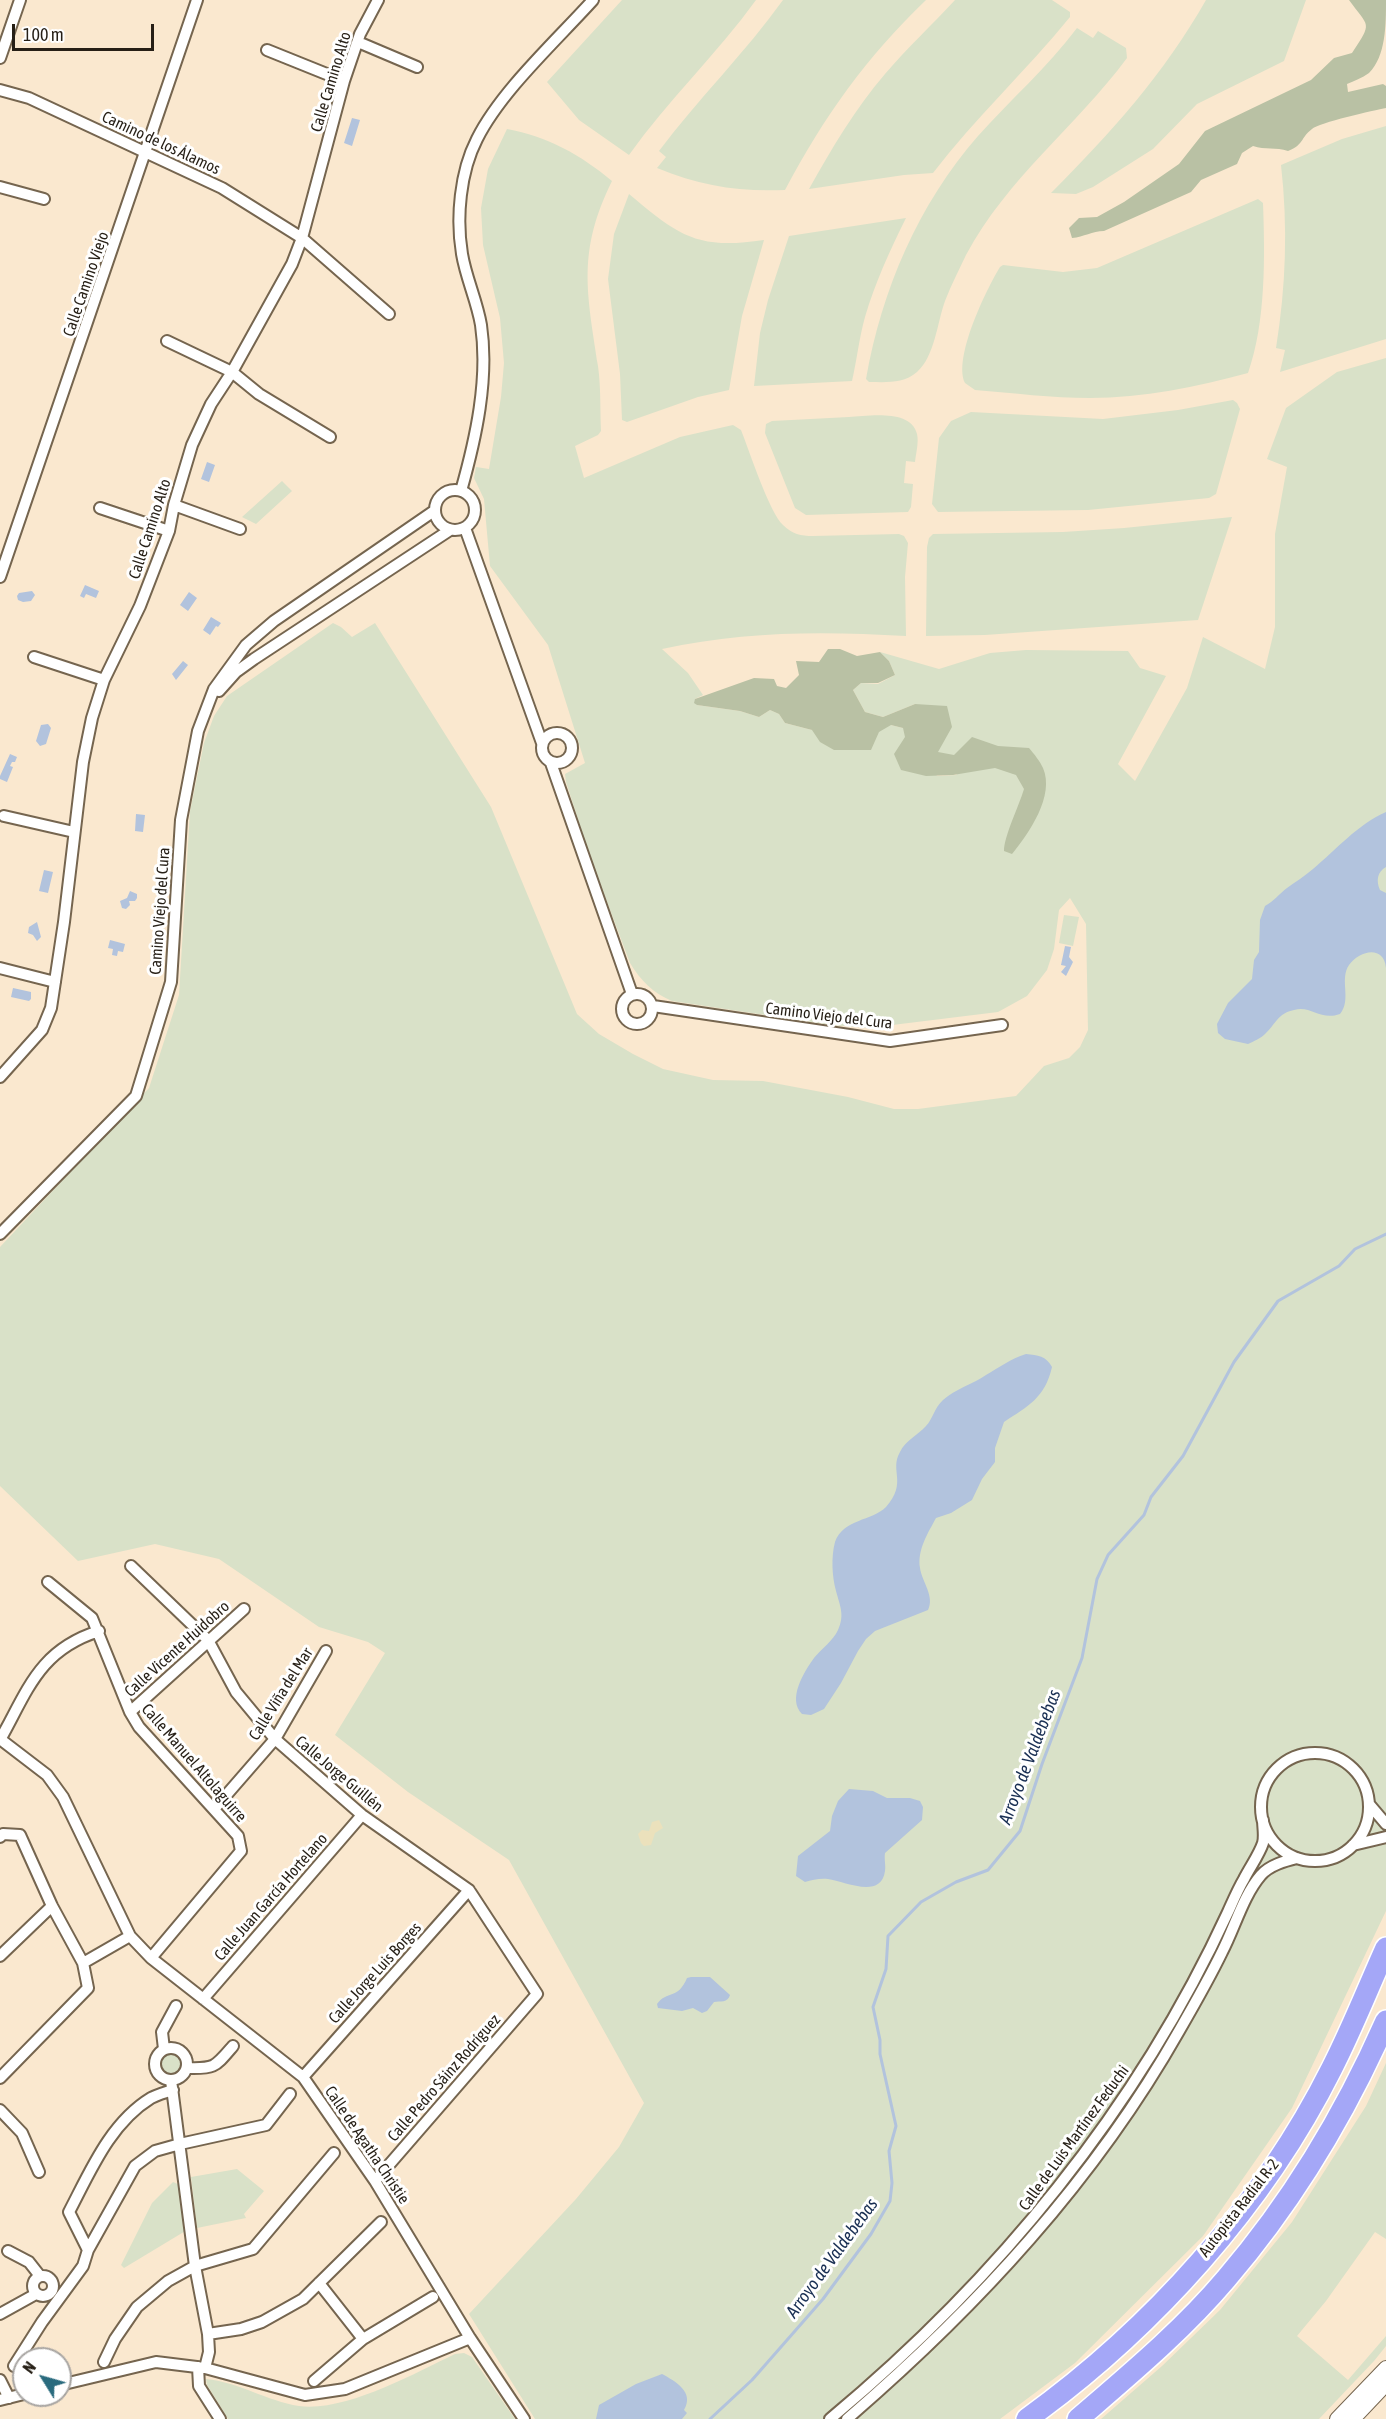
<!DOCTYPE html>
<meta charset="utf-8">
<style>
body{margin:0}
#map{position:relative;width:1386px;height:2419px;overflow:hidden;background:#fae8cf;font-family:"Asap Condensed",sans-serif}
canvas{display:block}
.north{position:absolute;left:12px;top:2347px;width:60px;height:60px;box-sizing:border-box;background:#fff;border:2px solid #a8a5a2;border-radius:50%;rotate:307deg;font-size:16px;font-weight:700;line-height:24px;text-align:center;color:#261f16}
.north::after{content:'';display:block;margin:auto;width:21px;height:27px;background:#2a6b7e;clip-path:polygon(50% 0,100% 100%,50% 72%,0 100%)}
.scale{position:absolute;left:12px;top:24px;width:142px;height:27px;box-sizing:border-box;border:3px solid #261f16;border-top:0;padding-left:8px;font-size:18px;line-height:21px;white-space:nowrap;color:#261f16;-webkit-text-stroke:4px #fff;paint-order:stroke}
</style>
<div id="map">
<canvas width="1386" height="2419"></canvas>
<div class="north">N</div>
<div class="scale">100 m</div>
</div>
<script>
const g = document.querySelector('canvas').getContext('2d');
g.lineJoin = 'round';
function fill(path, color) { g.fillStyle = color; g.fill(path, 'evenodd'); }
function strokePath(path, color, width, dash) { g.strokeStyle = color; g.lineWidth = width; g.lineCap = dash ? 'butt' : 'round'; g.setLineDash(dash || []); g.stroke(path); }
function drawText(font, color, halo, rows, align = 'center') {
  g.font = font + ' "Asap Condensed",sans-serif'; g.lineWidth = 6; g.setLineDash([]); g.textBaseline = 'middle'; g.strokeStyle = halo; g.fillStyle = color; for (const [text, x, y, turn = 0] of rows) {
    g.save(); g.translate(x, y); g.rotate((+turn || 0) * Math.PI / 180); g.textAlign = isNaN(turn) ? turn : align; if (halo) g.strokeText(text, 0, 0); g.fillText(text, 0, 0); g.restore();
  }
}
fill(new Path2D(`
 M622,0H756C717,54 668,100 629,155L579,120L547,82Z
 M783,0H926C865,59 825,115 785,190C738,192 701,186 657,168L666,157L659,151C698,99 745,53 783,0Z
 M955,0H1052L1070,12V17C1026,71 975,118 933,173L904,175L809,189C832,148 855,109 885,74C907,48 932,25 955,0Z
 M1206,0H1306L1284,61L1197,104L1153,149L1093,187L1076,194L1051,193C1110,134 1164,74 1206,0Z
 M1077,28L1093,38L1098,31L1126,48L1127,58C1075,128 1008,177 966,255C959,270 951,285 945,301C937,323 935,356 917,372C903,384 886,382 869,382L866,379C882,289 918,205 978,136C1011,99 1047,68 1077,28Z
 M1386,126V339L1280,372L1285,350L1276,348C1286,286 1288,227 1281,165L1342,139Z
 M507,129C547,136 581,155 612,181C577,252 587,292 598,366C601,387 600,409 601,431L598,435L575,446L584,478L680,437L733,425L741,430C749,450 770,514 783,525C792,534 801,536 813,536L899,534L904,536L908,543L905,577L906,636C823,631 743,631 662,649L688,673L703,695L695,699L697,705L740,711L759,717L770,710L779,714L785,723L812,730L891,725L903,728L937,776L957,775L938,752L915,704L883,717L865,712L853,690L861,683L878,684L895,675L889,661L880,652L939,669L990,653L1026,650L1128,651L1140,668L1166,676L1118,764L1135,781L1187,688L1203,637L1265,669L1275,627V534L1287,467L1267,459L1286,408L1337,372L1386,358V1911L1292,2108L1203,2236L1075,2363L1000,2419H535L469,2314L576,2199L619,2147L644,2103L509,1860L408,1792L335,1735L385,1653L368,1642L319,1627L219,1559L155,1544L78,1561L0,1486V1247L149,1088L179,995L190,811L204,743L214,716L227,696L333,623L341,627L352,637L375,623L491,807L577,1014L599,1034L633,1054L663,1069L713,1080L763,1081L848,1097L894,1109H918L1016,1096L1044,1066L1069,1058L1080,1047L1088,1030L1086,924L1070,898L1059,910L1054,949L1047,970L1027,996L998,1012L868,1028L831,1025L672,1001C653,993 641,981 630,963L590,857L566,782L565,774L585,763L548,645L490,566L484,499L474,478L476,467L489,469L501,397L504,363L500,318L483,245L481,208L488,169Z
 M629,194C679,236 697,250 764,240L742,316L729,390L698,397L627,422L622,420L620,374L608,279L614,234Z
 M1258,199L1263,203C1265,256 1266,322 1248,373C1197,387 1143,398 1090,398C1052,398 1013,393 975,390L965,383C953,358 986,290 1000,267L1003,265L1063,272L1097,268Z
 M906,218C890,250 875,283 865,317C859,338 857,360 852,381L754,386L760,333L768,300L789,236Z
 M1233,400L1237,403L1240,409L1216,494L1209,498L1088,510L938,512L932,504L939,438L951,421L971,412L1103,419L1178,410Z
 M849,417C869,416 911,409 917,434C919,442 916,453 915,462L906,461L904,483L913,484L911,507L908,512L806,515L795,508L765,433L766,424L772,421Z
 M282,481L292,491L256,524L242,517Z
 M1232,517L1198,620L985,635L926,636L927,547L929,538L933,534L1063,532L1124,528Z
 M1064,915L1079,917L1073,946L1059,943Z
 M161 2064a10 10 0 1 1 20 0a10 10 0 1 1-20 0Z
 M1386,2063V2239L1375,2232L1326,2301L1297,2336L1348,2380L1386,2336V2346L1374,2361L1319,2419H1101L1162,2366L1220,2310L1292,2222L1366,2106Z
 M237,2169L264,2191L244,2214L246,2218L197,2228L191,2177Z
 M173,2182L180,2185L187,2230L124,2268L121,2265L152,2203Z
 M464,2353L472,2357L515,2419H228L207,2385L206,2379C238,2382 267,2401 299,2406C346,2412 413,2374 455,2354Z`), '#d9e1c8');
fill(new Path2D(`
 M1349,0H1386C1386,25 1386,56 1369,73C1362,78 1354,81 1347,84L1348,92L1383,84L1386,86V108C1375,110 1318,123 1312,129C1300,138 1305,144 1288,151C1276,147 1265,150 1253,146L1242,153L1237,164L1201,180L1191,192L1104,231C1092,231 1084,237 1072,238L1069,228L1079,218L1097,217L1124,202L1179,164L1205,131L1311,80L1334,58L1352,53C1373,21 1369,28 1349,0Z
 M828,649H840L857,656L880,652L889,661L895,675L878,683H861L853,690L865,712L883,717L915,704L947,706L952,727L938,752L954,755L972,737L998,746L1029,748C1034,754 1040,761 1043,768C1055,796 1029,833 1012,854L1004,851C1004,836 1019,806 1024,789L1016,775L995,768L953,775L926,776L901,770L894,754L905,737L903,728L891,725L879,732L871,750H834L820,742L812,730L785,723L779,714L770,710L759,717L740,711L697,705L694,703L695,699L754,678L774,679L777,686L786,688L799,675L796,661L819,662Z`), '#b9c1a4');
fill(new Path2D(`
 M659,1820L663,1828L655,1833L651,1845L644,1846L641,1843L638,1834L642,1830L649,1831L652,1822Z`), '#ebe1bc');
fill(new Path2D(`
 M352,118L360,120L352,146L344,143Z
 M207,462L215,465L209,482L201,479Z
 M85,585L99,591L96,598L86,594L84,598L80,596Z
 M32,591L35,595L31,601L23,602L18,600L17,596L19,593Z
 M189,592L197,598L188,611L180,605Z
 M211,617L221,623L218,627L216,626L210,635L203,630Z
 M183,661L188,665L176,680L172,674Z
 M48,724L51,728L46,744L40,746L36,741L41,725Z
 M10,754L17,757L15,762H12L10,766L13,767L7,782L0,779V776Z
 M1386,812V867C1377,872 1376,881 1380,890L1386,893V968C1384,945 1360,950 1349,965C1339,980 1352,999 1340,1014C1320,1021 1311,1005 1294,1010C1278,1013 1275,1025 1265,1034C1260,1039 1254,1041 1248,1044L1225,1039L1218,1033L1217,1024L1228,1003L1252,979L1254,960L1259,952L1260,920L1265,906C1274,901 1279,894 1287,888C1295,882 1305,876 1313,869C1337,849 1357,825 1386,812Z
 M136,814L145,815L143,832L135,831Z
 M44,870L53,872L48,893L39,891Z
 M130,891L137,894V898L135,901H129L130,905L126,909L122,908L120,901L127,898Z
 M37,922L41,937L37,941L33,935L28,933L29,927Z
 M110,940L125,944L123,952L118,951L117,956L112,955L113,949L108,948Z
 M1065,946L1071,947L1069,957L1073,962L1066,976L1061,972L1066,966L1061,965Z
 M13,988L31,992V999L29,1001L11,997Z
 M1026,1354C1038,1355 1046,1356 1052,1367C1045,1398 1028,1406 1004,1422L995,1448V1462L982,1479L972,1500L951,1513L936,1518C928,1533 917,1550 920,1568C922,1582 935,1596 928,1610L875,1631L866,1639L858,1651L841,1683L824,1709L811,1715L802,1714C787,1699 804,1672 814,1658C822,1648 833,1641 838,1630C845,1615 840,1606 836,1591C832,1576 831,1557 835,1542C843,1519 872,1521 886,1507C908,1482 889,1471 900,1452C905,1441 918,1435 926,1426C933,1419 934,1408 943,1400C955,1389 973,1384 986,1375C1000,1367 1010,1359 1026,1354Z
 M849,1789L873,1791L887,1798H910L920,1801L923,1807L922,1820L885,1853C884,1859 886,1866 885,1871C881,1900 844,1881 828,1879C820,1878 812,1880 805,1882L796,1876L798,1856L830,1831L832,1816L838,1801Z
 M691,1977H710L730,1995C728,2003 720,2001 714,2002L707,2011L702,2013L693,2008L682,2011L658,2008L657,2004C667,1990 678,2000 687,1978Z
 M662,2374C675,2381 695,2392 684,2410L687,2413L682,2419H596L599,2405L636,2384Z`), '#b2c3dd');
strokePath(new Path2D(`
 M710,2419L752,2380L823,2299L871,2234L890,2201L892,2183L889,2151L896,2126L880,2054V2040L873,2007L886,1969L888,1936L921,1902L956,1882L988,1870L1020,1831L1042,1764L1082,1658L1097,1579L1108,1555L1144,1515L1151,1497L1183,1456L1234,1362L1278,1301L1339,1266L1355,1249L1386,1234`), '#b2c3dd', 3);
const minor = new Path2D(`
 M358,42L417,67
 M267,50L344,81
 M0,58L20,0
 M0,90L29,98L222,188L302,238L389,314
 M0,187L44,199
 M167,341L232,372L259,394L330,437
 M435 510a20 20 0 1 1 40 0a20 20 0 1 1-40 0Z
 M461,491C476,438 489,379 481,325C477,301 466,278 462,254C456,218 460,172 477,139C501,91 556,41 593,0
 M174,505L240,529
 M100,508L169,531
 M465,528L542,743
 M0,577L197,0
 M34,657L104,680
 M219,691L236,672L254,659L450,530
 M542 748a15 15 0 1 1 30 0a15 15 0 1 1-30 0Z
 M551,763L632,994
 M4,816L74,832
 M0,968L55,982
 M622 1009a15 15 0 1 1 30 0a15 15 0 1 1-30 0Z
 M653,1006L890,1041L1002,1025
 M0,1077L42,1030L51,1008L64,922L83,762L92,718L104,680L140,606L169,531L174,505L192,445L211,404L232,372L292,264L302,238L344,81L360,34L378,0
 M0,1234L136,1096L171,982L181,820L198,731L214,689L246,645L274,621L434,511
 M131,1566L208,1640L236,1692L275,1739L362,1815L469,1890L537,1994L375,2181
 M48,1582L92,1618L130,1712L139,1727L238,1836L241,1851L151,1958
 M130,1712L244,1609
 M0,1739L47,1775L63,1797L130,1936L151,1958L303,2077L375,2181L470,2338L524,2419
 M0,1740C28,1690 39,1650 99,1631
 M1261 1807a54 54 0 1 1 108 0a54 54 0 1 1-108 0Z
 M1369,1804L1386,1824
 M215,1808L275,1739L326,1651
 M0,1837L3,1834L20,1835L52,1906L83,1963L88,1988L0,2078
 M1353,1845L1386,1837
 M0,1956L52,1906
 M83,1963L130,1936
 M203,1999L362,1815
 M155 2064a16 16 0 1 1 32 0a16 16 0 1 1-32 0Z
 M164,2049L162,2032L176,2006
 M187,2068C215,2069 215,2067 233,2046
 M303,2077L469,1890
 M171,2080L195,2266L208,2334L209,2352L205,2368
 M0,2110L22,2133L39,2172
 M88,2250L69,2212C90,2172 110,2123 151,2098C157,2095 166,2092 173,2090
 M8,2251L29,2262L40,2276
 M33 2286a10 10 0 1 1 20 0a10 10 0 1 1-20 0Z
 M319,2283L363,2339
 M0,2314L36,2294
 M208,2334L241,2329L262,2322L303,2299L381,2222
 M104,2362L115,2339L137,2307L168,2281L195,2266L253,2249L334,2153
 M14,2366L42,2322L83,2266L88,2250L135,2166L155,2151L180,2144L266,2125L290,2094
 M198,2367L199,2386L220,2419
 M0,2380L9,2398
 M314,2381L363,2339L433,2297
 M60,2385L156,2362L205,2368L305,2395L345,2389L470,2338
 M0,2400L24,2394
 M830,2419C997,2280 1137,2110 1228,1912C1233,1901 1238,1889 1244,1879C1250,1867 1259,1855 1263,1843C1265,1836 1263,1827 1263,1820
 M847,2419C977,2307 1094,2181 1179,2031C1194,2005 1209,1979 1222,1952C1235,1927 1243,1896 1261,1875C1270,1865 1285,1861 1297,1858`);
const tertiary = new Path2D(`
 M1337,2419L1386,2368
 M1353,2419L1386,2384`);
const motorway = new Path2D(`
 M1027,2419C1152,2329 1263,2206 1332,2068C1352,2029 1368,1988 1386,1948
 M1078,2419C1129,2375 1182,2331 1226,2279C1292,2202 1345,2114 1386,2021`);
strokePath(minor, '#75654f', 14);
strokePath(tertiary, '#75654f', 16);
strokePath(motorway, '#fff', 24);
strokePath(minor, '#fff', 10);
strokePath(tertiary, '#fff', 14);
strokePath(motorway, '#a4a7f7', 21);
drawText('16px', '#261f16', '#fff', [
 ["Calle Camino Alto",331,82,-73],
 ["Camino de los Álamos",161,143,25],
 ["Calle Camino Viejo",86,284,-71],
 ["Calle Camino Alto",150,529,-72],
 ["Camino Viejo del Cura",160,911,-86],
 ["Camino Viejo del Cura",829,1016,7],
 ["Calle Vicente Huidobro",177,1649,-42],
 ["Calle Viña del Mar",281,1694,-58],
 ["Calle Manuel Altolaguirre",194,1763,49],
 ["Calle Jorge Guillén",339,1774,40],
 ["Calle Juan García Hortelano",271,1897,-49],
 ["Calle Jorge Luis Borges",375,1973,-48],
 ["Calle Pedro Sáinz Rodríguez",444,2078,-49],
 ["Calle de Luis Martínez Feduchi",1074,2138,-54],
 ["Calle de Agatha Christie",367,2145,56],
 ["Autopista Radial R-2",1239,2208,-52]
]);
drawText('italic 18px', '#192f53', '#fff', [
 ["Arroyo de Valdebebas",1030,1757,-69],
 ["Arroyo de Valdebebas",832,2258,-54]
]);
</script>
